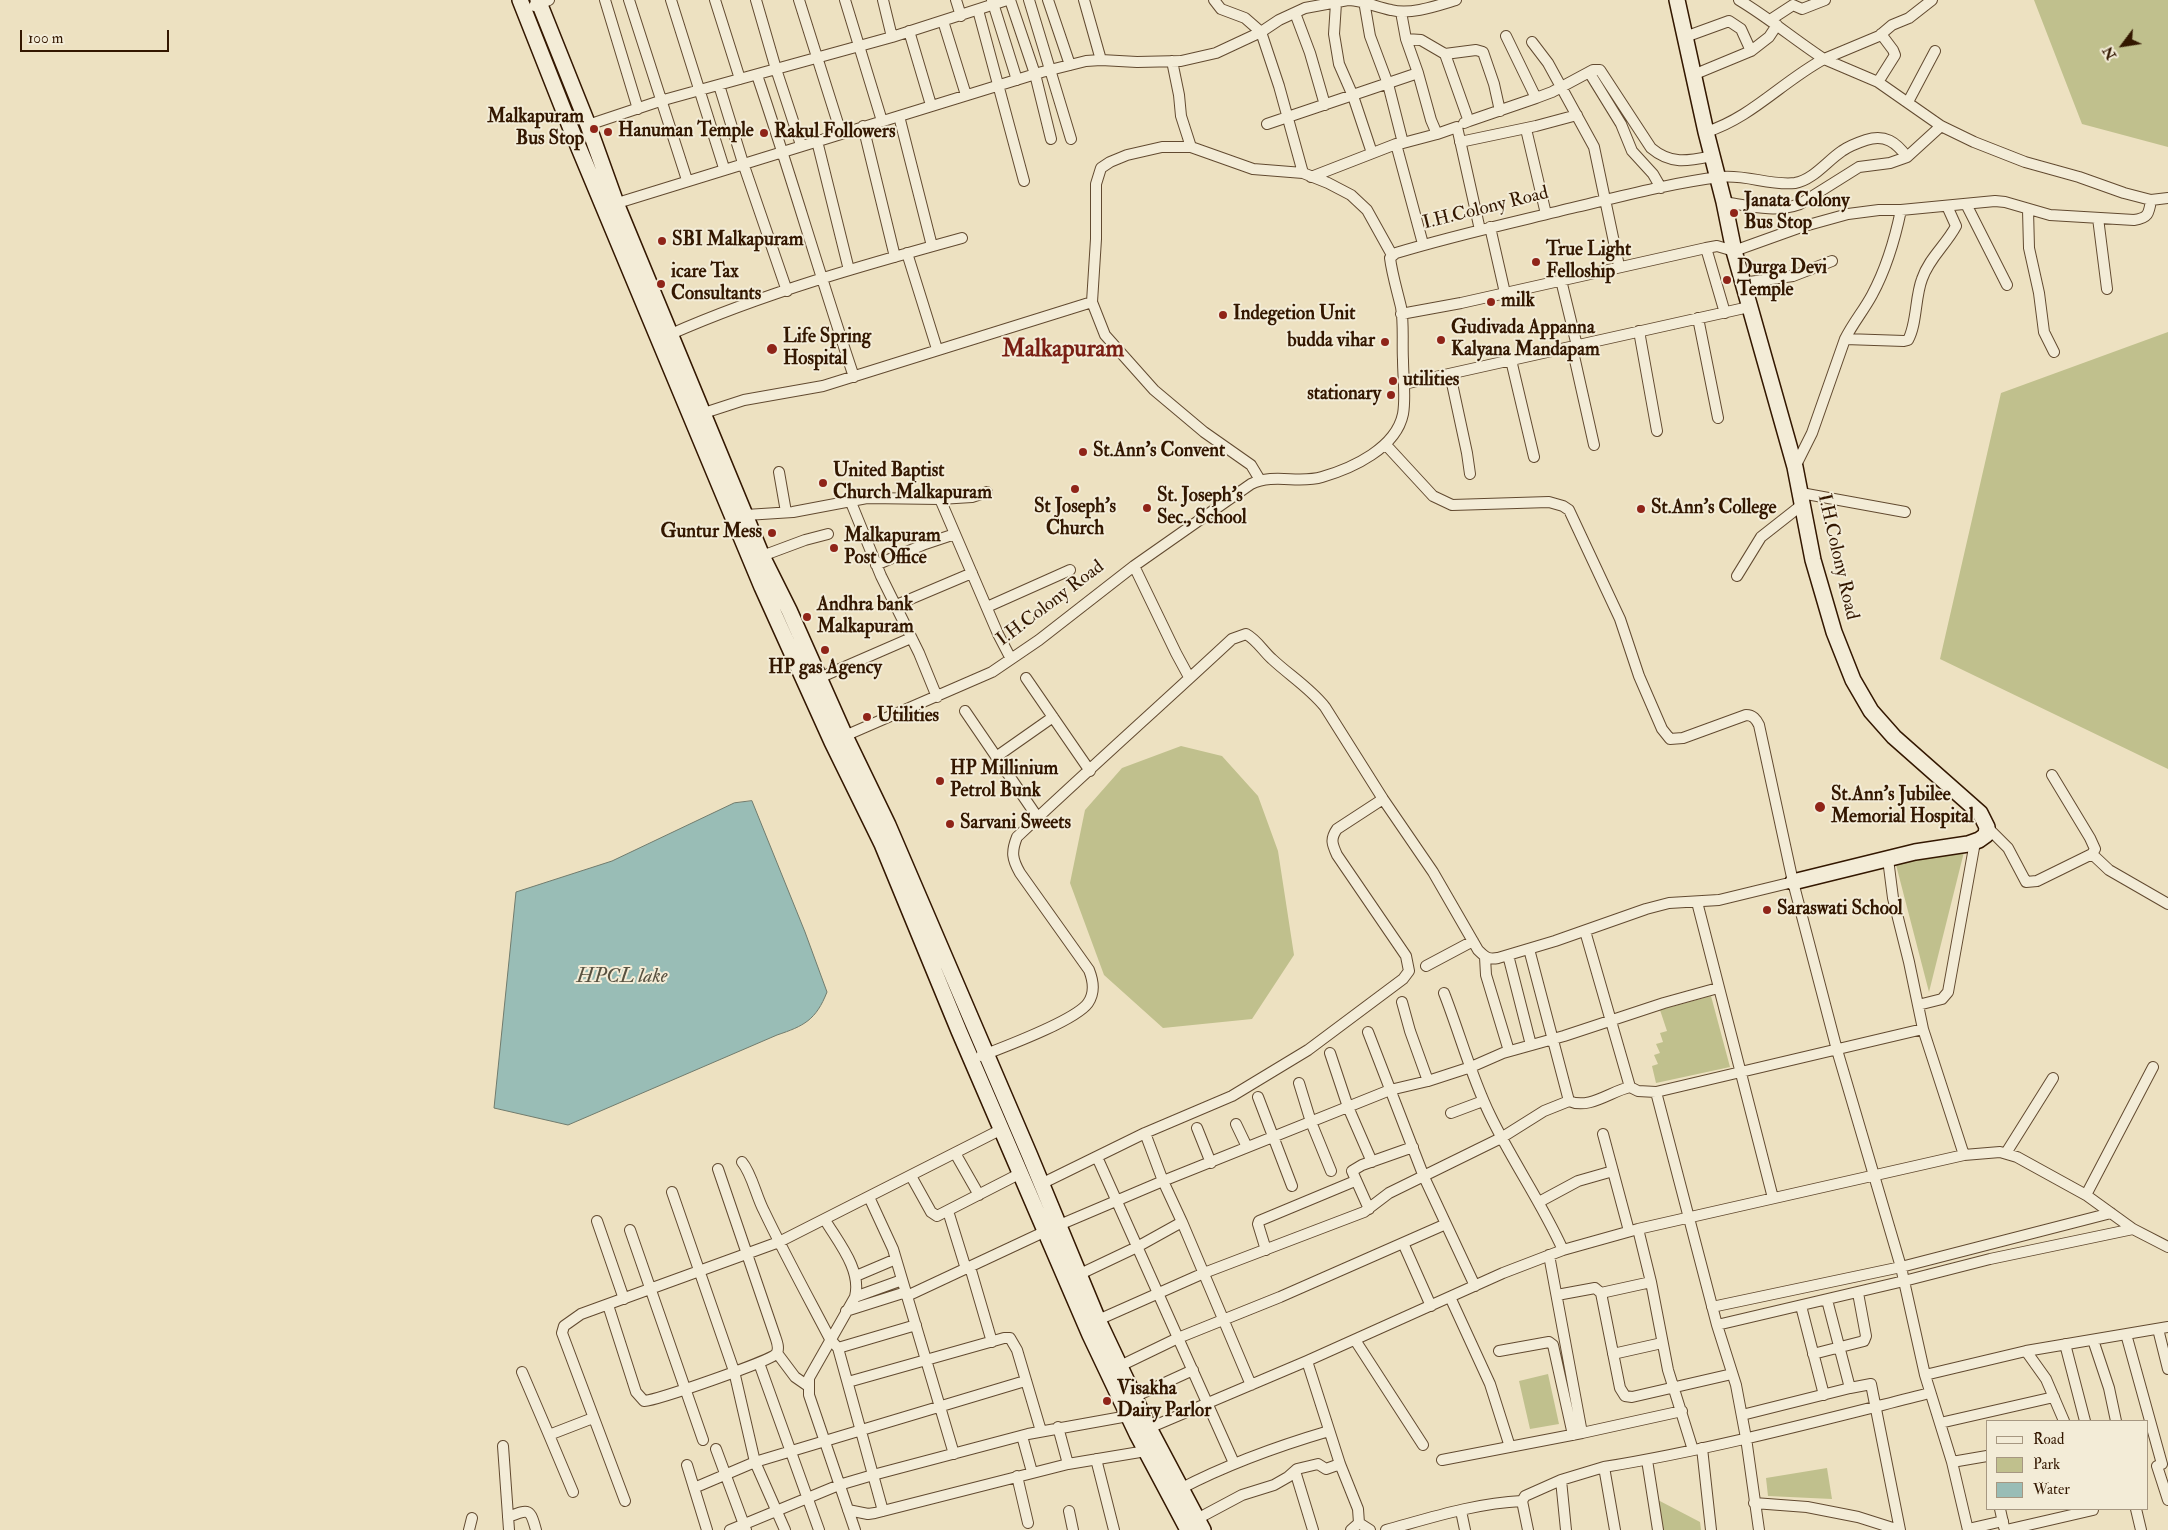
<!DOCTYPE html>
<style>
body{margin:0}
#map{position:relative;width:2168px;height:1530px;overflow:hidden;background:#ede1c1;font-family:"IM FELL Double Pica",serif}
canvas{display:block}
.legend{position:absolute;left:1986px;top:1420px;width:162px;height:90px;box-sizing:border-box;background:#f3ecd7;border:1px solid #a69781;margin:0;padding:6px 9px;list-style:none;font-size:15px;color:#331700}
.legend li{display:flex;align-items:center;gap:10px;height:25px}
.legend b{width:25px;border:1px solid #a69781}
.north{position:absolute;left:2098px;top:20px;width:50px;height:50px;-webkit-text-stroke:4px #f3ecd7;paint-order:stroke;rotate:239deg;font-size:14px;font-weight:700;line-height:20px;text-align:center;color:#331700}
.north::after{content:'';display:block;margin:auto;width:18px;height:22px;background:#331700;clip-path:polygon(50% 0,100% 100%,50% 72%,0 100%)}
.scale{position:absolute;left:20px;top:30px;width:149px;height:22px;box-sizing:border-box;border:2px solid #331700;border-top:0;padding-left:6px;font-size:15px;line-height:18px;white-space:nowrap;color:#331700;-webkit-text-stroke:4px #f3ecd7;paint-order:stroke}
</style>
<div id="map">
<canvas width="2168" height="1530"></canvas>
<ul class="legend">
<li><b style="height:6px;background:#f3ecd7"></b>Road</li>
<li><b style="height:14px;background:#c0c08d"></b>Park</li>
<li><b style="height:14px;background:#99bdb6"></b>Water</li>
</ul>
<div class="north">N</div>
<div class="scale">100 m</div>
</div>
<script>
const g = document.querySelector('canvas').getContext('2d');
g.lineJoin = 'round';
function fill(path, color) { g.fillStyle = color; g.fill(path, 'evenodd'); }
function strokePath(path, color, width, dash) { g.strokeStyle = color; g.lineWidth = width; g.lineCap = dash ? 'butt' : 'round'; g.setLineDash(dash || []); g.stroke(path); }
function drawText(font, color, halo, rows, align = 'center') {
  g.font = font + ' "IM FELL Double Pica",serif'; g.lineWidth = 4; g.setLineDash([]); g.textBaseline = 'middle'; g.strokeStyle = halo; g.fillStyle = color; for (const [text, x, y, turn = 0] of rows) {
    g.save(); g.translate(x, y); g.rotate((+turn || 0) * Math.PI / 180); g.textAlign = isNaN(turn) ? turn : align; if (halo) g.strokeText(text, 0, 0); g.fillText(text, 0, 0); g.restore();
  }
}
fill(new Path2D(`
 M2034,0H2168V147L2082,124Z
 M2168,332V769L1940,659L2001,393Z
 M1181,746L1222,756L1258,796L1278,851L1294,955L1252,1019L1163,1028L1104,975L1070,883L1085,810L1122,768Z
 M1965,848L1929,992L1895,861Z
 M1711,996L1730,1067L1656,1083L1652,1066L1658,1064L1654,1055L1660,1053L1656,1044L1663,1042L1660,1033L1667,1031L1660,1010Z
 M1548,1374L1559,1424L1530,1429L1519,1381Z
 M1827,1468L1832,1499L1768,1496L1766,1478Z
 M1656,1499L1700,1522L1701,1530H1663Z`), '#c0c08d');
const water = new Path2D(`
 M752,801L805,932L827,992C816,1020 804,1026 777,1035L568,1125L494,1108L516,892L612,861L734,803Z`);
fill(water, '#99bdb6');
strokePath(water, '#707b6d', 1);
const street = new Path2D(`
 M605,0L638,109
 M629,0L687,180
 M671,0L724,168
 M715,0L740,79
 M756,0L776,69L801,145
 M799,0L841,133
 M845,0L882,121
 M883,0L892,37
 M956,0L961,16
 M992,0L1017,80
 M1010,0L1035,74L1051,139
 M1029,0L1071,139
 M1048,0L1070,65
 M1084,0L1101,60
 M1214,0L1221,9L1245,18L1261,32L1279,86L1303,173
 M1349,0C1364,1 1376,7 1391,10C1411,15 1436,6 1456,0
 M1739,0C1769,18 1795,40 1824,59L1879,36L1892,25L1909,18L1932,0
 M1364,1L1370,36L1388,84L1403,143L1396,144L1423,244
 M1336,3L1334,34L1339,64L1353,96L1372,153
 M534,6L549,0
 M978,10L1024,181
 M1401,12L1406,39L1418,73L1431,120L1437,134L1457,127L1480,230
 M1295,13L1310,53L1325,105
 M1770,20L1793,5L1802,9L1825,0
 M943,21L966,95
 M909,31L931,105
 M1685,37L1729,21L1741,29L1751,51L1769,37L1777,25
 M1406,39L1421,40L1445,54L1467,116L1469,121L1464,123
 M1532,42L1548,63L1594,147L1619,266
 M1445,54L1476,50L1483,52L1494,84L1500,111
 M1172,61L1179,95L1181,116L1191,147L1253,169L1303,173L1328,183L1351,195L1367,210L1392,255
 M1589,72L1621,124L1632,151L1653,174L1661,188
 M757,75C791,175 820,276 854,377
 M1693,75L1751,51
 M1878,82L1895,55L1893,50L1881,34
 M719,85L743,163L787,291
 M1536,98L1552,92L1593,70H1600L1651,148C1671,165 1688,161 1712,156
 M1908,102L1935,51
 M899,116L932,246
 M1469,121L1536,98L1506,36
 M1267,124L1418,73
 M588,125L660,101L892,37L1007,0
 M863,126L895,257
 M1526,129L1546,214
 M1706,132C1751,118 1783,81 1824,59L1878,82L1941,126L1974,142L2025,162L2079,177L2124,193L2151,200
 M817,141L849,270
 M1460,142L1536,126L1577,115
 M1403,143L1437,134
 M1191,147H1162L1127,155L1110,162L1101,168L1096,184V239L1092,302L1105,335L1154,390L1204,432L1251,465L1260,480
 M1311,177L1396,144
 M1724,202C1750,206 1775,213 1800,204L1859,167L1890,163L1907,157L1941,126
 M1966,204L2007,285
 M611,205L1042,72L1086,61L1101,60L1137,62L1181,61L1216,53L1261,32L1279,20L1305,8L1348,0
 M2028,210L2029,248L2039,293L2044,332L2054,352
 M2098,218L2107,289
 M1490,227L1505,293
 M1706,248L1717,246L1734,251L1801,227L1848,214L1879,210H1901L1995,201L2005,202L2050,215L2134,220C2148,218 2149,214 2151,200L2168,198
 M907,253L937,349
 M1561,280L1577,346
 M1742,283L1793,276L1832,261
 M1401,314L1461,303L1706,248L1725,313
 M1698,318L1718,418
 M1639,331L1657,431
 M671,334C764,293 864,265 962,238
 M1845,339L1904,341L1908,340C1917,324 1915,297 1922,279C1929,258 1946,245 1956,226L1947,206
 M1572,347L1594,445
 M1511,360L1534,457
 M1450,374L1467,453L1470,474
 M1404,384L1749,307
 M704,413L744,400L823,386L1092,302
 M1386,445L1433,496L1452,505L1549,502L1563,506L1569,510L1620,619L1639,676L1662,729L1670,739L1683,738L1746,715C1753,715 1756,719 1759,725L1793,882L1837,1050L1901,1267L2111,1213
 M1795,467L1812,433L1845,339C1853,323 1864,310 1872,295C1886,269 1895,239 1901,210
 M779,472L786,512
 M1801,493L1905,512
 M940,499L998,634L1011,659
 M850,500L881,576L919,653L937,697
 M746,515L793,512L867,498L940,499L972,497L987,492
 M762,556L805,540L828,534
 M876,565L925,544L955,534
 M1134,566L1176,653L1189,677
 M1737,576L1761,537L1803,504
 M894,606L972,573
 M987,607L1070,570
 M819,678L911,638
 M1026,678L1090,771
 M965,711L1038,818
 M840,738L992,672L1039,640L1134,566L1251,484C1274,473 1299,484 1322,477C1353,468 1396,448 1403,414C1406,397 1403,377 1403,360C1402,343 1404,324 1401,307C1397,290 1392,274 1390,258L1396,253C1455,235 1515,222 1576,207C1623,196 1671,183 1720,177C1746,174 1770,186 1795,183C1813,180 1827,161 1842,151C1849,146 1857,143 1866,140C1885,134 1896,142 1907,157
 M996,757L1053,717
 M1987,827L2008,848L2026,882L2037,881L2092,854L2095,849L2090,838L2052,775
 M2092,854L2109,870L2168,904
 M1888,859L1893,898L1909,962L1923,1029L1964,1155
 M1697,902L1773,1198
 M1585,931L1630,1087
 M1529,949L1569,1101
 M1508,955L1531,1045
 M1485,957L1486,975L1509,1051
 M1426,966L1473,941
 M1444,993C1460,1034 1471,1076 1490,1115C1512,1161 1542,1203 1563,1250
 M1402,1002L1410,1031L1428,1081
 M1918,1005L1942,999L1948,992L1975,842
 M1368,1032L1424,1177L1475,1286
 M1330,1053L1348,1107L1372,1162
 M981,1056C1004,1047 1075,1021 1088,1003C1095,993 1093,980 1089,970L1020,873C1012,859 1011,852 1017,837C1088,770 1161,705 1232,639L1246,634C1257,640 1263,651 1272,659C1289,675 1310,688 1325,707L1383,799L1433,872L1478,950C1485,957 1488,960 1498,958L1555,941L1646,909L1669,903L1719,900L1793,882
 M1299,1083L1311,1122L1331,1171
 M1258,1097L1292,1186
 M1451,1113L1483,1101
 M1236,1124L1247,1147
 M1197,1128L1211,1163
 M1145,1133L1163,1181L1182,1222L1251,1385
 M1603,1134L1629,1231
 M955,1153L979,1195
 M2006,1153L2053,1078
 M1097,1157L1234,1463
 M742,1162C752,1174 756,1196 764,1211C785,1255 808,1297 830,1339L838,1348L883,1511
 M911,1176L931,1212L937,1216L1021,1173
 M1041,1184L1145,1133L1232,1096L1308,1050L1403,979L1409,971L1406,956L1337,855C1332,844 1330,839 1337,829L1383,799
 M672,1192L734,1371L755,1462L785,1530
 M2086,1195L2153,1067
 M869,1197L893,1249L954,1454
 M1539,1202L1578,1181L1613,1171
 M1369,1209L1352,1171L1362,1165L1413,1147
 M948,1211L966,1269
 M825,1220C838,1242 862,1270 855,1297L809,1378V1395L855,1530
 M597,1221L624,1299
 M1057,1226L1163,1181L1390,1090L1428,1081L1471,1067L1503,1053L1564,1036L1664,1003L1718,988
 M1638,1229L1651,1282L1668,1370L1693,1450
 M630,1230L703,1440
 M1403,1243L1431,1306
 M1266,1250L1258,1224L1259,1221L1355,1181
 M970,1267L992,1342
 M1078,1275L1137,1247L1182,1222
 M856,1276L896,1259
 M1601,1293L1651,1282
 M1557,1295L1595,1288L1601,1293L1620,1388L1625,1396L1632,1397L1732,1374
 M907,1296L1046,1231
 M855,1297L902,1280
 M1450,1297L1490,1384L1510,1447
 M1827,1300L1850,1388
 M608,1305L636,1392L644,1401C658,1400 770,1361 776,1354C780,1349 777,1342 775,1336L718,1169
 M1801,1306L1824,1395
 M1712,1307L1901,1267L1904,1281L1990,1259L2133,1229
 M846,1311L906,1292
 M1098,1320L1204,1273L1364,1212L1389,1193L1501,1138L1544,1111L1569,1101C1589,1110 1611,1091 1630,1087L1638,1091L1656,1092
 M1717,1325L1904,1281L1925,1375L1952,1462L1968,1530
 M2158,1329L2168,1369
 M2126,1334L2162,1464
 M1355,1340L1423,1445
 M2093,1340L2109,1388L2116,1421
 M2065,1344L2085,1421
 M838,1348L916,1325
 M1499,1351L1549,1342L1553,1345L1573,1435
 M2026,1351L2046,1379L2064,1421
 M777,1353L795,1377L808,1386
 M1613,1354L1662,1343
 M1813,1354L1864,1341L1866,1336L1858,1293
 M1307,1361L1340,1464L1358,1509L1359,1523L1351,1530
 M759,1363L819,1530
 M1120,1366L1178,1338L1280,1297L1446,1224
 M522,1372L549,1435
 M1925,1375L2026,1351L2168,1327
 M848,1382L1004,1338H1010L1017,1350L1041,1431
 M1134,1397L1193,1370
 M1742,1415L1850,1388L1871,1384L1900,1530
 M1940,1423L2054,1397
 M1058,1427L1068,1464
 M1149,1428L1307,1361L1503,1273L1563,1250L1638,1229L1964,1155L2000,1152L2017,1157L2086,1195L2133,1229L2168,1247
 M1582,1433L1682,1411
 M1022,1436L1032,1472
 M503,1446L509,1530
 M1702,1448L1711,1530
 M716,1449L746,1530
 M1096,1459L1114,1530
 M1442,1460L1582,1433L1549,1255
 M1647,1460L1658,1530
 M1952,1462L1987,1456
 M687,1465L707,1530
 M2157,1466L2168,1500
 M1604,1467C1714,1449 1822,1420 1930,1393
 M1295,1471L1313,1530
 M1017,1476L1028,1523
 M1561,1480L1566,1530
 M694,1488L755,1462L1025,1381
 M1180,1489C1228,1464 1278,1446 1329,1431
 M573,1492L549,1435L593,1418
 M625,1501L562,1333L564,1326L581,1314L779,1242L1002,1129
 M1754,1503L1807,1507L1858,1517L1899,1530
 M2000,1509L2004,1527
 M2136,1509L2141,1530
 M848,1510L868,1514L875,1513L1068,1464L1146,1451
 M1069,1511L1073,1530
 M1461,1511L1465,1530
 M508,1517C529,1509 530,1508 536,1530
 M1197,1519L1242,1495L1274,1485L1288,1477L1297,1469L1318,1464L1326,1469L1340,1464
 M1359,1523L1370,1530
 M1968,1529L2003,1521
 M469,1530L472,1518
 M730,1530L839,1485L873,1475L1028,1434L1128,1416
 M1386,1530C1430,1518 1476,1503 1522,1501
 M1528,1530L1522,1501L1525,1496L1561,1480L1604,1467L1615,1530
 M1759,1530L1746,1438L1736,1385L1717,1325L1656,1092L1923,1029
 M2006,1530L2093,1510`);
const secondary = new Path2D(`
 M520,0L571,129L762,587L832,742L882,844L959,1031L1090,1335L1137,1434L1188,1530
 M538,0L588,125L616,203L762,556L789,610L845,736L888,825L1030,1156L1098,1320L1149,1428L1203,1530
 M1677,0L1706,132L1724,202L1734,251L1795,467L1813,560L1834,632L1853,680L1871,711L1894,737L1980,813L1987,827L1986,835L1979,840L1968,844L1915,852L1793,882`);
strokePath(street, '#624a30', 12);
strokePath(secondary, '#331700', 18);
strokePath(street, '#f3ecd7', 10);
strokePath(secondary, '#f3ecd7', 15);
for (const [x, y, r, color] of [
 [594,129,5,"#8f2418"],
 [608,132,5,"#8f2418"],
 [764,133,5,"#8f2418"],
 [1734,213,5,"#8f2418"],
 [662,241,5,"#8f2418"],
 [1536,262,5,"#8f2418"],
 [1727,280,5,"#8f2418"],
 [661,284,5,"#8f2418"],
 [1491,302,5,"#8f2418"],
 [1223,315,5,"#8f2418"],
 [1441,340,5,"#8f2418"],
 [1385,342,5,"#8f2418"],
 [772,349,6,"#8f2418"],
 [1393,381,5,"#8f2418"],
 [1391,395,5,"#8f2418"],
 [1083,452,5,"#8f2418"],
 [823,483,5,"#8f2418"],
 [1075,489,5,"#8f2418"],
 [1147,508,5,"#8f2418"],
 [1641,509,5,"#8f2418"],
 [772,533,5,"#8f2418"],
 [834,548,5,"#8f2418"],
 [807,617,5,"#8f2418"],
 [825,650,5,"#8f2418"],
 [867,717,5,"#8f2418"],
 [940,781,5,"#8f2418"],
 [1820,807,6,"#8f2418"],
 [950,824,5,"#8f2418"],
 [1767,910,5,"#8f2418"],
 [1107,1401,5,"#8f2418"]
]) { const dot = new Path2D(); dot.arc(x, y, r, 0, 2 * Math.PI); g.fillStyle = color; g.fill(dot); strokePath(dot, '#f3ecd7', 2); }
drawText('bold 19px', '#331700', '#f3ecd7', [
 ["Malkapuram",584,118,"right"],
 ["Bus Stop",584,140,"right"],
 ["Hanuman Temple",618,132],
 ["Rakul Followers",774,133],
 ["Janata Colony",1744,202],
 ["Bus Stop",1744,224],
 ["SBI Malkapuram",672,241],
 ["True Light",1546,251],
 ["Felloship",1546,273],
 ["Durga Devi",1737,269],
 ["Temple",1737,291],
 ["icare Tax",671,273],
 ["Consultants",671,295],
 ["milk",1501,302],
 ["Indegetion Unit",1233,315],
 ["Gudivada Appanna",1451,329],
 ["Kalyana Mandapam",1451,351],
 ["Life Spring",783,338],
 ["Hospital",783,360],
 ["budda vihar",1375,342,"right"],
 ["utilities",1403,381],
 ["stationary",1381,395,"right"],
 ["St.Ann's Convent",1093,452],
 ["United Baptist",833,472],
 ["Church Malkapuram",833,494],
 ["St. Joseph's",1157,497],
 ["Sec., School",1157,519],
 ["St Joseph's",1075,508,"center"],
 ["Church",1075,530,"center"],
 ["St.Ann's College",1651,509],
 ["Guntur Mess",762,533,"right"],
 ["Malkapuram",844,537],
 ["Post Office",844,559],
 ["Andhra bank",817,606],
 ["Malkapuram",817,628],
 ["HP gas Agency",825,669,"center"],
 ["Utilities",877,717],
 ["HP Millinium",950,770],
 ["Petrol Bunk",950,792],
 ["St.Ann's Jubilee",1831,796],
 ["Memorial Hospital",1831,818],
 ["Sarvani Sweets",960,824],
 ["Saraswati School",1777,910],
 ["Visakha",1117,1390],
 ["Dairy Parlor",1117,1412]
], 'left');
drawText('19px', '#331700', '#f3ecd7', [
 ["I.H.Colony Road",1486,209,-14],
 ["I.H.Colony Road",1837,557,77],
 ["I.H.Colony Road",1051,604,-37]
]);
drawText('italic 20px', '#575140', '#f3ecd7', [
 ["HPCL lake",622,978]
]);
drawText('bold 24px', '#7a1f14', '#f3ecd7', [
 ["Malkapuram",1063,351]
]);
</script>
